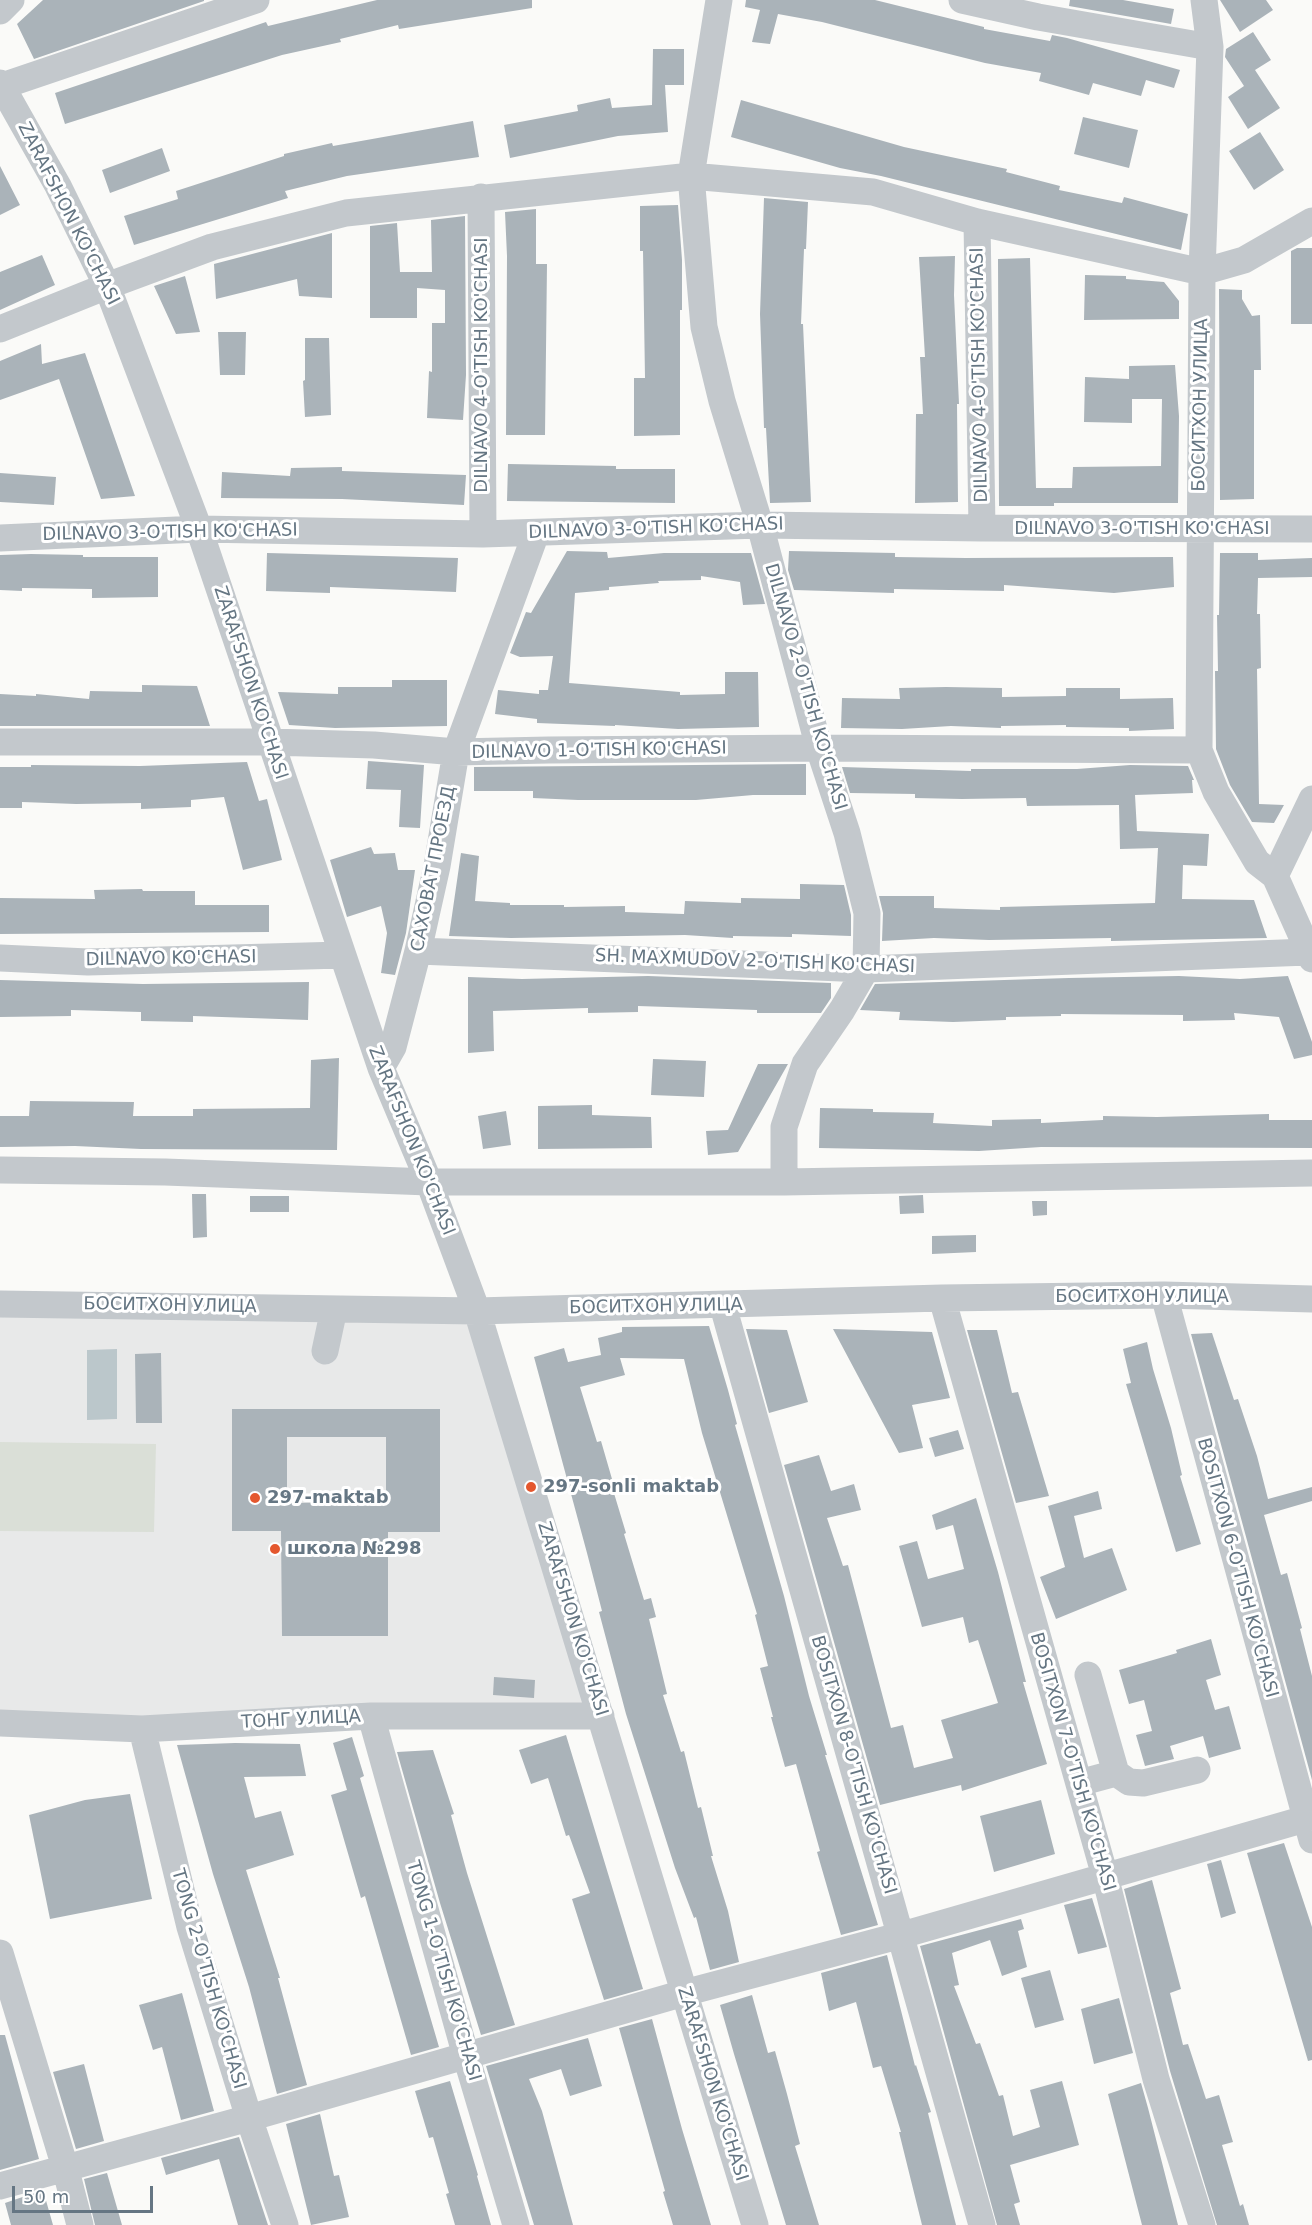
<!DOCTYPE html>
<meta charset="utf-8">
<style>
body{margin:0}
#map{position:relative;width:1312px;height:2225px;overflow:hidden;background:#fafaf8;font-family:"DejaVu Sans",sans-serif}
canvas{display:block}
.scale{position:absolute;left:12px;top:2186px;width:141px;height:27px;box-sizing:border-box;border:3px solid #657683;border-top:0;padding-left:8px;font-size:18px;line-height:21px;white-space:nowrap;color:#657683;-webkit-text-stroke:4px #fff;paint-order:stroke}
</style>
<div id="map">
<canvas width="1312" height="2225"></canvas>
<div class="scale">50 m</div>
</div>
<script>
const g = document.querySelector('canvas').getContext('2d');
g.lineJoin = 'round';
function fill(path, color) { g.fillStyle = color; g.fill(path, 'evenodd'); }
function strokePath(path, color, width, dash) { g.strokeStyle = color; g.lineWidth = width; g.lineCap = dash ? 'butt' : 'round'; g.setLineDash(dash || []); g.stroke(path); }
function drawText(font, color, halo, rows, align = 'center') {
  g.font = font + ' "DejaVu Sans",sans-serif'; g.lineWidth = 6; g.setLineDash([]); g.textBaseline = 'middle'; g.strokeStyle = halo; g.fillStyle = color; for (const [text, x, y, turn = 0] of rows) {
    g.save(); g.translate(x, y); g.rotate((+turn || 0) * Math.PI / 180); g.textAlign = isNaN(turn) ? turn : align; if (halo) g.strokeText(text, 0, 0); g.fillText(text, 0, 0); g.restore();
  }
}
fill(new Path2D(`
 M0,1304L477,1311L601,1716L0,1723Z`), '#e8e9e9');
fill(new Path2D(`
 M0,1442L156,1444L154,1532L0,1531Z`), '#dadfd7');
fill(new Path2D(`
 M117,1349V1419L87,1420V1350Z`), '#bbc7cb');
fill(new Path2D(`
 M43,0H204V1L34,59L17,24Z
 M377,0H532V8L399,29L398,25L340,39L341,42L282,55L65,124L55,93L266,22L268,26Z
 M746,0H875L984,27V29L1050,41L1052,35L1067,38L1180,70L1174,88L1146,80L1141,96L1093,83L1089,95L1039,81L1041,73L985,63L822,22L778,14L770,44L752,42L760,10L745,7Z
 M1070,0H1123L1174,9L1171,24L1069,6Z
 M1220,0H1266L1273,10L1240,32Z
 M1253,32L1271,60L1255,70L1280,108L1248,129L1228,97L1244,86L1225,57L1226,49Z
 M653,49H684V85H665L668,132L618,136L510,158L504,125L578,111L577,105L610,98L612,108L652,105Z
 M741,100L904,147L1007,169L1006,172L1060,186L1059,190L1122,203L1124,197L1188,214L1181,250L881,176L840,168L731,137Z
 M1083,117L1138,130L1129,168L1074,154Z
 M473,121L479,157L347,176L285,191L288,198L134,245L124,216L178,199L176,191L284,156V154L332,143L333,146Z
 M1260,132L1284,170L1254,190L1229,151Z
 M162,148L170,171L110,193L102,170Z
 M0,166L20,205L0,215Z
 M764,198L808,202L806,249H804L801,324H803L811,502L770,503L766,428H764L760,314Z
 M678,205L682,260V310H680V435L634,436V378H645L643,251H640V206Z
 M536,209V264H547L545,435H506L507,256L505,212Z
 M465,216L466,375L463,420L427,418L429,371L432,372V323H445V290L417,288V318H370V226L397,223L400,272H432L431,220Z
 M332,233V298L299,296L297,279L216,299L214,264Z
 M1297,248H1312V324H1291V251Z
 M42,255L55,285L0,310V272Z
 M955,256L954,295L959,404H957L958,502L915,503L916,414H923L920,357H925L919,257Z
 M1030,258L1036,488H1072L1073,467L1161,466L1162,399H1132V423L1084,422L1085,377L1129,379V366L1175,365L1179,416L1178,503H1054V506H999L998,259Z
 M1085,275L1126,276V279L1164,282L1179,301V319L1084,320Z
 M185,276L200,332L176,334L154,286Z
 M1219,289L1242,290V299L1252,316L1260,315L1261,370H1254V499L1220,500Z
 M218,332H246L245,375H220Z
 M305,338H329L331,415L305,417L303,381L305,380Z
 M41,344L42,364L85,353L135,496L101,499L59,379L0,400V361Z
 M508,464L616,466V469H675V503L507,501Z
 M342,467V471L466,475L464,505L342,499L221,498L222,472L290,476L291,468Z
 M0,473L56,477L54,505L0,502Z
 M567,551L607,552L608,558L664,553H751L765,604L743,605L740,582L701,576V580L658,581L659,583L609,587V590L575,593L569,683L680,692V695L725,694V672H758L759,727L678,729L615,725V726L537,723V719L495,714L498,690L539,694V690H548L553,656L520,657L510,653L526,612L531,613Z
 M789,551L895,553V557L966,558L1173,557L1174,587L1114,593L1004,585V591L894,589V593L794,590L788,570Z
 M267,553L458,558L456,592L330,587V593L266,591Z
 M1220,553H1258V560L1312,558V577L1258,578L1257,614H1260L1261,668L1257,669L1259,804L1284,805L1274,823L1252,822L1230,785L1216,749L1215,671H1218L1217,615H1219Z
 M31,554L83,555V557H158V597L92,598V589L22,588V591L0,590V555Z
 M392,680H447V726L335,728L289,725L278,692L338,694V687H392Z
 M142,685L197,686L210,726H0V694L36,696V694L89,699L90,691L142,692Z
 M946,687L1002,688V697L1066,696V688H1120V699L1173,698L1174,729L1129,731V728L1066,727V725L1001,726V728L951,726L902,729L841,728L842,698L900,699L899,688Z
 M368,761L424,765L420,828L399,827L401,790L366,789Z
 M247,762L259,801L267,799L282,860L243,870L224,797L191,800V807L141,809V803L76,804L22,802V808H0V767H31V765L140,766Z
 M806,764V795H753L696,800H578L533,798V791H474V767Z
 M1130,765L1188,766L1194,780H1192L1193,793L1135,795L1137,831L1209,834L1207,866L1183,865L1182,899L1254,900L1267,938L1111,941V938L989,940L934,938L882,941L883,913L879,896H934V908L1000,910V907L1155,903L1158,848L1120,849L1119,805L1027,806L1026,798L962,799L915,798V794L850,793L842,767L971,771V769H1077Z
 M371,847L374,854L395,853L398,870H415L406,933L395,975L381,973L387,933L381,906L347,917L330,860Z
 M461,853L479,856L475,901L510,903V905H564V907L625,906V912L684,914L685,901L741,903V898L800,899V884L844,885L851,915V936L792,934V937L733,936V938L685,935L511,938L449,936Z
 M142,889L143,891H195V905H269V932L0,934V898L95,899L94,890Z
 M648,976L831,983V998L821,1013H757V1010L638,1006V1012L588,1013V1008L493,1011L494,1051L468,1053V977L522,979Z
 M1179,976L1240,979L1288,976L1312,1042V1055L1294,1059L1279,1017L1234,1013L1235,1020L1183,1021V1015L1061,1014V1016L1006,1017V1020L953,1022L899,1020L900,1012L860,1010L875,984L1069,978Z
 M0,980L143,984L309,982L308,1020L193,1016V1022L141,1021V1012L71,1010V1016L0,1017Z
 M339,1058L337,1150L141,1149L75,1146L0,1147V1116H29L30,1101L134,1102L133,1116H193V1109L310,1108L311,1060Z
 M653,1059L706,1061L704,1097L651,1095Z
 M758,1064H788L738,1152L708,1155L706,1131L728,1130Z
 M592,1105V1115L651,1117L652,1148L538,1149V1106Z
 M820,1108L873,1109V1112L934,1113L933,1123L992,1126V1120L1041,1119V1123L1103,1120V1116L1157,1117L1269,1114V1120H1312V1148L1041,1147L979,1151L819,1148Z
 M506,1111L511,1145L483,1149L478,1116Z
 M192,1194H206L207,1237L193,1238Z
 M923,1195L924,1213L900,1214L899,1196Z
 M250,1196H289V1212H250Z
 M1032,1201H1047V1215L1033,1216Z
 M976,1235V1252L932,1254V1236Z
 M709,1326L728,1390L737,1424L735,1425L784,1596L809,1696L827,1755H825L878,1925L841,1935L817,1852L820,1851L796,1764L785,1767L771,1717H773L760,1668L768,1666L755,1615L757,1614L702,1433L684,1359L620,1358L625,1375L580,1387L597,1442L601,1441L612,1479L610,1480L626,1533L624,1534L644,1600L651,1598L656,1617L649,1619L667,1694L663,1695L681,1752L684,1751L698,1808L701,1807L713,1856H711L728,1911L739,1962L710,1970L696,1917L694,1918L675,1868L626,1714L599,1612L602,1611L587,1553L534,1357L564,1348L568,1362L601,1355L598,1338L622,1332V1327Z
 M746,1329L787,1330L808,1402L769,1413Z
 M833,1329L932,1332L950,1398L912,1405L923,1448L899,1453Z
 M967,1330H997L1012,1393L1018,1392L1049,1496L1016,1503Z
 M1212,1333L1234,1400L1238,1399L1257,1456L1268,1499L1312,1487V1501L1264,1515L1281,1575L1287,1573L1302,1628L1300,1629L1312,1676V1780L1191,1334Z
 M1147,1342L1153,1369L1171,1428L1182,1475L1180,1476L1201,1544L1176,1552L1126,1384L1131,1383L1123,1349Z
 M161,1353L162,1423H136L135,1354Z
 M232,1409H440V1532H388V1636H282L281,1531H232ZM287,1437H386V1502L287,1503Z
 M958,1430L964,1449L935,1457L929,1438Z
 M819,1455L831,1491L854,1484L861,1510L827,1518L843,1566L848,1565L891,1728L903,1725L914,1768L953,1758L941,1720L998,1703L978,1640L969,1643L963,1617L922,1627L899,1546L917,1541L928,1579L964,1569L953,1525L936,1530L932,1515L976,1498L998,1572L1026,1682H1023L1047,1764L962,1791L961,1785L880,1805L784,1465Z
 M1098,1491L1102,1509L1074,1516L1084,1558L1112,1548L1127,1590L1056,1619L1040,1577L1065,1567L1048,1506Z
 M1211,1639L1221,1675L1206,1680L1215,1710L1229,1706L1241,1749L1209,1758L1203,1736L1170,1746L1174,1759L1145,1766L1136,1735L1152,1731L1144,1700L1129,1704L1119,1670L1177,1653L1176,1650Z
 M494,1677L535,1680L534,1698L493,1695Z
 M566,1735L643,1989L604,2000L572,1899L590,1893L569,1835L566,1836L548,1778L531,1784L519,1750Z
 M352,1737L364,1776L360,1778L439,2047L411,2055L365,1896L361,1898L331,1795L347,1790L333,1743Z
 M235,1743L300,1744L306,1776L244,1777L255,1818L281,1811L294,1855L246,1870L280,1978H278L307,2085L277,2094L249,1987L213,1874L177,1745Z
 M433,1750L454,1814L451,1815L467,1873L515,2025L481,2035L440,1903L397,1752Z
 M130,1794L152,1899L50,1919L29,1815L85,1800Z
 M1041,1800L1055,1854L994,1872L980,1816Z
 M1284,1843L1312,1927V2060L1308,2061L1247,1853Z
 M1221,1860L1236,1913L1221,1918L1207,1864Z
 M1152,1880L1181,1989L1170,1993L1183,2045L1188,2044L1206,2099L1219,2095L1233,2142L1222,2145L1240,2206L1243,2204L1249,2225H1217L1170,2071L1124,1889Z
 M1092,1898L1107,1947L1078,1954L1064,1905Z
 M1021,1919L1024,1929L1018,1931L1027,1967L1002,1976L990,1940L952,1953L959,1985L954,1986L976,2044L980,2043L999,2096L1003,2095L1013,2136L1040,2127L1030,2090L1062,2081L1079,2145L1010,2165L1020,2202L1014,2204L1020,2225H997L920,1946Z
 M887,1955L915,2066L916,2065L931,2112L928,2113L956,2225H922L899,2132H901L881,2066L873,2068L856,2002L829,2011L821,1973Z
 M1050,1970L1064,2020L1035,2028L1021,1978Z
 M182,1993L214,2111L181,2120L162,2047L153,2050L139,2005Z
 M752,1995L768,2053L775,2051L787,2094L800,2144L795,2146L819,2225H786L734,2054L720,2005Z
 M1119,1998L1133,2053L1094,2064L1081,2009Z
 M652,2019L682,2129L711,2225H673L663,2192L665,2191L619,2028Z
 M0,2035H5L39,2159L0,2170Z
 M588,2038L602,2086L570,2096L561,2069L529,2079L542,2111L573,2225H534L486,2066Z
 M84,2064L104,2141L76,2149L53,2072Z
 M450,2081L478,2175L477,2176L491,2225H455L446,2194L449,2193L433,2137L429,2138L415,2091Z
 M1141,2083L1148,2108L1178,2225H1142L1108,2094Z
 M320,2114L334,2176L339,2175L349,2217L311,2225L286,2124Z
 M239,2137L268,2225H238L219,2159L166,2175L161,2158Z
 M107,2173L122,2225H95L84,2179Z
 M43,2190L53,2225H11L5,2203Z`), '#aab3b9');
strokePath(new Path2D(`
 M719,0L691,176L704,327L722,401L760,525L819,748L847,833L867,913L866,969L842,1010L805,1064L784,1127V1182
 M962,0L1038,17L1210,47
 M1204,0L1210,47L1202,272L1199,750L1216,792L1257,862L1275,876L1312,959
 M0,11L11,0
 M0,83L58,186L107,286L199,529L381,1068L429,1182L477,1311L755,2225
 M2,86L256,0
 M481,197L483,534
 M977,222L982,528
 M0,329L107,286L212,247L346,213L691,176L873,192L977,222L1202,272L1244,260L1312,221
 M0,538L199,529L483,534L760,525L982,528L1312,529
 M0,742H270L374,745L456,752L549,750L819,748L1199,750
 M1275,876L1312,799
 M418,951L866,969L1308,952
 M0,958L88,962L342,955
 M381,1068L393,1047L418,951L437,866L456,752L536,533
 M0,1170L165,1172L429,1182H784L1312,1173
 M1164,1295L1312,1840
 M942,1298L1105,1876L1156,2079L1202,2225
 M0,1304L477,1311L942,1298L1164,1295L1312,1299
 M723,1306L982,2225
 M325,1351L334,1309
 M1088,1675L1116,1773
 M371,1716L466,2056L516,2225
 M0,1723L142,1729L371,1716H601
 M142,1729L190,1927L249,2118L285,2225
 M1079,1783L1116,1773L1129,1782L1143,1783L1197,1770
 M0,1953L65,2167L80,2225
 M0,2186L249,2118L684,1993L902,1935L1305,1819`), '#c3c8cc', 27);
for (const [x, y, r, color] of [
 [531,1487,6,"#e4572e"],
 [255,1498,6,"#e4572e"],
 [275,1549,6,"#e4572e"]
]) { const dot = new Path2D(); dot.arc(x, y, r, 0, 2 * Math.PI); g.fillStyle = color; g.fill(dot); strokePath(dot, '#fff', 2); }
drawText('18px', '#657683', '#fff', [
 ["ZARAFSHON KO'CHASI",68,214,63],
 ["DILNAVO 4-O'TISH KO'CHASI",482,365,-90],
 ["DILNAVO 4-O'TISH KO'CHASI",980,375,-91],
 ["БОСИТХОН УЛИЦА",1201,405,-89],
 ["DILNAVO 3-O'TISH KO'CHASI",656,529,-2],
 ["DILNAVO 3-O'TISH KO'CHASI",1142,529],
 ["DILNAVO 3-O'TISH KO'CHASI",170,533,-1],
 ["ZARAFSHON KO'CHASI",250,683,72],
 ["DILNAVO 2-O'TISH KO'CHASI",805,687,74],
 ["DILNAVO 1-O'TISH KO'CHASI",599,751,-1],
 ["САХОВАТ ПРОЕЗД",434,869,-79],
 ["DILNAVO KO'CHASI",171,959,-1],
 ["SH. MAXMUDOV 2-O'TISH KO'CHASI",755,962,2],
 ["ZARAFSHON KO'CHASI",411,1141,68],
 ["БОСИТХОН УЛИЦА",1142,1297],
 ["БОСИТХОН УЛИЦА",170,1306,1],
 ["БОСИТХОН УЛИЦА",656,1307,-1],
 ["BOSITXON 6-O'TISH KO'CHASI",1237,1568,75],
 ["ZARAFSHON KO'CHASI",572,1619,73],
 ["ТОНГ УЛИЦА",301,1720,-3],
 ["BOSITXON 7-O'TISH KO'CHASI",1072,1762,74],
 ["BOSITXON 8-O'TISH KO'CHASI",853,1765,74],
 ["TONG 1-O'TISH KO'CHASI",443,1971,74],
 ["TONG 2-O'TISH KO'CHASI",208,1979,74],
 ["ZARAFSHON KO'CHASI",712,2084,73]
]);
drawText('bold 18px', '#657683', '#fff', [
 ["297-sonli maktab",543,1487],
 ["297-maktab",267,1498],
 ["школа №298",287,1549]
], 'left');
</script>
